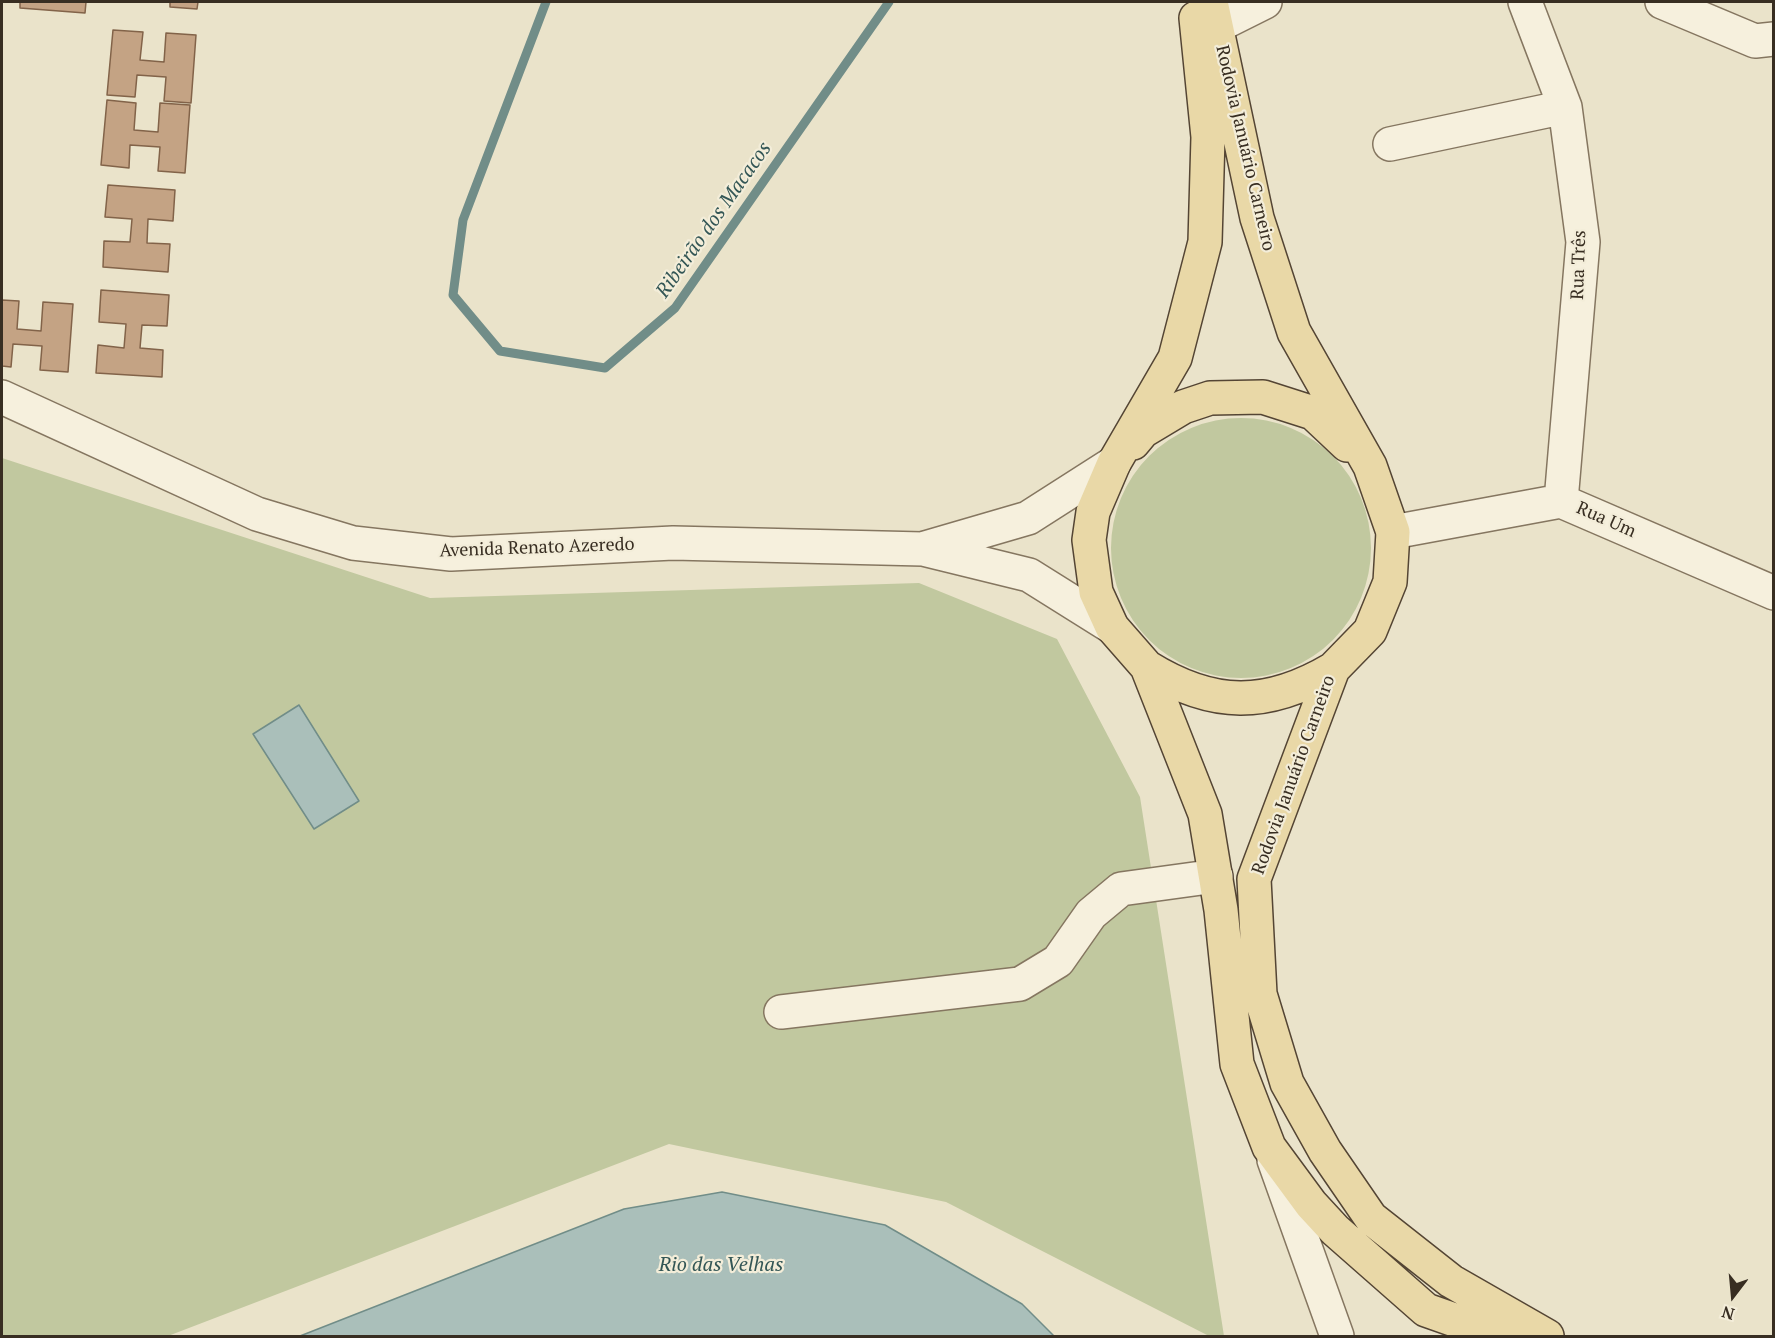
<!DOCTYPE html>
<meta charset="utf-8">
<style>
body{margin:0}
#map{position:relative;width:1775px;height:1338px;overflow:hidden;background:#eae3ca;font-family:"PT Serif",serif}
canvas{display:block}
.frame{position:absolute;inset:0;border:3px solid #382e22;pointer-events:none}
.north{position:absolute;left:1703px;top:1266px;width:60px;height:60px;-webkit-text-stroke:4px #f3edd9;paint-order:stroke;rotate:196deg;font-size:16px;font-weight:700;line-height:24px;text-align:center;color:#382e22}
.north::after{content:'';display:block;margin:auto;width:21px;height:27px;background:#382e22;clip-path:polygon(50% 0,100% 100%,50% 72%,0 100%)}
</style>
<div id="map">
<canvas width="1775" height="1338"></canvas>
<div class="frame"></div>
<div class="north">N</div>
</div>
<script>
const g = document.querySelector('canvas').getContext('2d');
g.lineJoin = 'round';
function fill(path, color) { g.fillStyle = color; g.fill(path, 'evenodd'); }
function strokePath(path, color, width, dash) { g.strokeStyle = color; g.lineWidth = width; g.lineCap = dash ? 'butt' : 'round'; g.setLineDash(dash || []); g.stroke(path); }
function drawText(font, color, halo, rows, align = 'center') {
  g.font = font + ' "PT Serif",serif'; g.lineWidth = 4.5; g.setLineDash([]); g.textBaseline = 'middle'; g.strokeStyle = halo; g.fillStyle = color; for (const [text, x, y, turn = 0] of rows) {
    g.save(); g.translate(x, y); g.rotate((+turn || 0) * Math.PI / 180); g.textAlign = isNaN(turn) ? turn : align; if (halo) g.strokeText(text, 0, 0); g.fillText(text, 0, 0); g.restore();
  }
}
fill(new Path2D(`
 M1111 548a130 130 0 1 1 260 0a130 130 0 1 1-260 0Z
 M2,458L430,598L919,583L1057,639L1140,797L1224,1336H1209L946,1202L669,1144L168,1336H2Z`), '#c1c89f');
const water = new Path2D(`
 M299,705L359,801L314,829L253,734Z
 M722,1192L885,1225L1022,1304L1054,1336H300L624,1209Z`);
fill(water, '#aabfba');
strokePath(water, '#718d88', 1.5);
strokePath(new Path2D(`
 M546,2L463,220L453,295L500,351L605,368L675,308L889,2`), '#718d88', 9);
const building = new Path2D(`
 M20,2H86L85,13L20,8Z
 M170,2H198L197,9L170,7Z
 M113,30L143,32L140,60L164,62L166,33L196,35L191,103L164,101L166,77L137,75L135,97L107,95Z
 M107,100L136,103L134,130L158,132L160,103L190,105L185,173L158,171L160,147L130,145L129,168L101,165Z
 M108,185L175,190L173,221L148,219L147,243L170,244L168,272L103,267L104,241L130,242L132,219L105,217Z
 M101,290L169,295L167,326L142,325L140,348L163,350L162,377L96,373L98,345L124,348L126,324L99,322Z
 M2,300L19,301L17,329L41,331L43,302L73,304L68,372L40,370L42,346L13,344L11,367L2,366Z`);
fill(building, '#c4a384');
strokePath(building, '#826349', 1.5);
const minor = new Path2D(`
 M1525,2L1565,107L1583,242L1561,501
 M1662,2L1755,41L1774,39
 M1217,26L1265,2
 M1390,144L1565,107
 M2,397L257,514L353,543L451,554L673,543L923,549L1029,575L1112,627
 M1393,532L1561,501L1774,593
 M925,548L1028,518L1114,463
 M781,1012L1020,984L1058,961L1091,914L1121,889L1216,876
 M1274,1160L1337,1336`);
const major = new Path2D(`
 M1211,2L1257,218L1294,332L1370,466L1393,532L1390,582L1370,631L1333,669L1254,879L1260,994L1287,1083L1325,1151L1371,1218L1451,1281L1547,1336
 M1196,18L1208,137L1205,242L1175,358L1114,463L1093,512L1089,540L1096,592L1112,627L1147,667L1205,814L1221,910L1237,1064L1269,1147L1311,1204L1335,1230L1426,1310L1500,1336
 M1133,443L1143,431L1183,407L1210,398L1263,397L1313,413L1347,445
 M1147,667C1213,708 1267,708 1333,669`);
strokePath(minor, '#857660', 36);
strokePath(major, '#544534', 36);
strokePath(minor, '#f6f0dd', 33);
strokePath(major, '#e9d8a7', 33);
drawText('18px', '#382e22', '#f3edd9', [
 ["Rodovia Januário Carneiro",1245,148,77],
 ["Rua Três",1579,265,-88],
 ["Rua Um",1606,520,24],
 ["Avenida Renato Azeredo",537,548,-2],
 ["Rodovia Januário Carneiro",1294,775,-70]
]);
drawText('italic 20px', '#335655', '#f3edd9', [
 ["Ribeirão dos Macacos",714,220,-55],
 ["Rio das Velhas",721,1265]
]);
</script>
